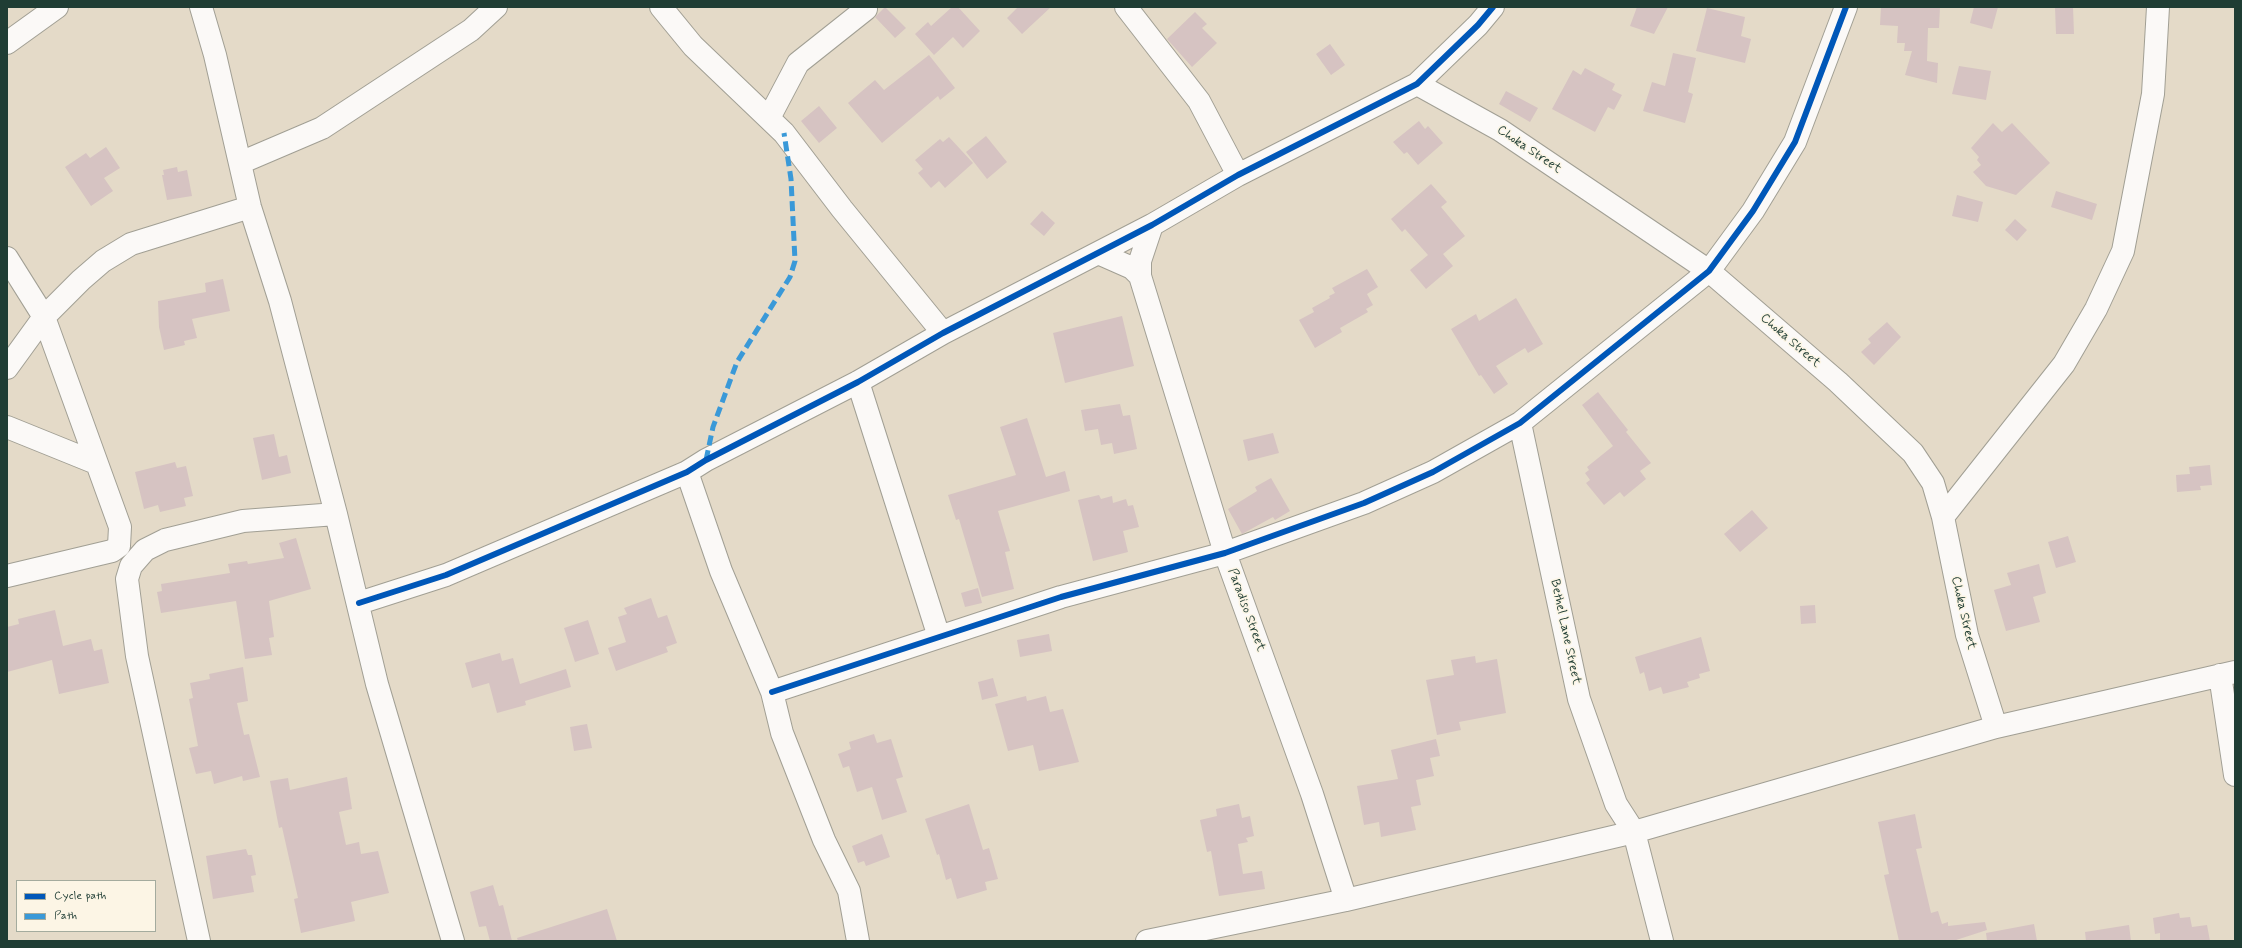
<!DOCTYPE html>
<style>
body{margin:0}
#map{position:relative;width:2242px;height:948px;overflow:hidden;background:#e4dac8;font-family:Mynerve,sans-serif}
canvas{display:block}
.frame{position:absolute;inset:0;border:8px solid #1f3d34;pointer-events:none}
.legend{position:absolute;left:16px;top:880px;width:140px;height:52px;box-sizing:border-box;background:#fcf5e5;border:1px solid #a4ab9e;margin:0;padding:5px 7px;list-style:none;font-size:12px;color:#1f3d34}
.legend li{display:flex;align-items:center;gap:8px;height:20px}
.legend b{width:20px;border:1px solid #a4ab9e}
</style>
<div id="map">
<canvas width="2242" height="948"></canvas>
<div class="frame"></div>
<ul class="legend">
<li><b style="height:5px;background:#0057b8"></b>Cycle path</li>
<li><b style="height:5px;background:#3a99d8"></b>Path</li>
</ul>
</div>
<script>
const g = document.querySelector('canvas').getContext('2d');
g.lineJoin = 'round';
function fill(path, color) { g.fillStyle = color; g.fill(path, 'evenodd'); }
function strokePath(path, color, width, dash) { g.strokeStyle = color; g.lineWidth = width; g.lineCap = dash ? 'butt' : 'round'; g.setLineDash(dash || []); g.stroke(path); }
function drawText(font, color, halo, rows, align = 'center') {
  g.font = font + ' Mynerve,sans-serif'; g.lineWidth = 3; g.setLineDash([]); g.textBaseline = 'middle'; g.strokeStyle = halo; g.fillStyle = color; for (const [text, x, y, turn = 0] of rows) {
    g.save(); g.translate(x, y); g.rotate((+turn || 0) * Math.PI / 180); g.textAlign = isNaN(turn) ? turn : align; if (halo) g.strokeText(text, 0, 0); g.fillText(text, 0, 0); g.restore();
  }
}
fill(new Path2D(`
 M885,7L906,28L895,38L875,17Z
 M952,7H958L980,31L963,48L953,37L934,55L915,34L928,22L931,26Z
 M1018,7H1051L1022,34L1007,18Z
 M1637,7H1668L1654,34L1630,26Z
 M1881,7H1940L1939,28H1928L1927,61L1938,63L1937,83L1905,75L1912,51H1904L1905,43H1897L1898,26L1880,25Z
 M1974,7H1998L1992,29L1970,23Z
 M2055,7H2073L2074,34H2056Z
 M1707,8L1745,17L1741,36L1751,39L1745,63L1696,51Z
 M1195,12L1207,24L1202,28L1217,43L1192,67L1167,39Z
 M1330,44L1345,65L1331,75L1316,54Z
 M1673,53L1696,58L1688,92L1693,94L1685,123L1643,111L1652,82L1665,86Z
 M929,55L955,88L940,100L938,96L882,143L848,103L875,80L884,90Z
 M1959,66L1991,71L1986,100L1952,94Z
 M1585,68L1615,84L1612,90L1622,95L1614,110L1608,107L1595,132L1552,109L1573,70L1581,75Z
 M1506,91L1538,108L1530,122L1499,104Z
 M819,106L837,128L819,143L801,121Z
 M1419,121L1425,129L1428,126L1443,143L1418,165L1407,152L1404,154L1393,142Z
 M1993,123L2002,132L2012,123L2050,163L2016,195L1986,186L1973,172L1981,165L1977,160L1979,157L1971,148Z
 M986,136L1007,162L987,179L966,152Z
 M949,137L973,163L945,188L939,181L931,188L918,173L923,169L915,160L940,139L943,142Z
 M106,147L120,168L104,178L113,191L91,206L65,167L86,153L90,158Z
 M177,167L178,172L187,170L192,196L167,200L162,175H164L163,170Z
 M1431,184L1447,202L1441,207L1465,236L1443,254L1453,266L1426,289L1410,270L1428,255L1405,229L1402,232L1391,219Z
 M2056,191L2097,204L2092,220L2051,207Z
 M1957,195L1983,202L1978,222L1952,216Z
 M1042,211L1055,223L1044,236L1030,224Z
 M2015,219L2027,230L2017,241L2005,230Z
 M1367,269L1378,287L1367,294L1373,305L1366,309L1368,312L1340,328L1342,332L1315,348L1299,320L1314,312L1312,308L1330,298L1329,296L1335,293L1332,288Z
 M223,279L230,311L192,319L197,338L184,341L185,345L164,350L159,327L158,301L206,292L205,283Z
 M1516,298L1543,344L1528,353L1525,348L1496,366L1508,384L1494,394L1481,375L1479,376L1451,329L1476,314L1479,321Z
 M1122,316L1134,366L1065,383L1053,333Z
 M1887,322L1901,337L1874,365L1861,352L1871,343L1868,339Z
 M1598,392L1628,430L1626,432L1651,463L1640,471L1646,479L1624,497L1620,492L1604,505L1586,483L1590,480L1585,473L1589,470L1587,467L1613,446L1582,405Z
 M1120,404L1123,416L1130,415L1137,449L1114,454L1112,443L1101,445L1098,429L1085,431L1081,410Z
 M1027,418L1046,477L1065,471L1070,491L998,511L1010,551L1005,552L1014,589L982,597L959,519L956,520L948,495L1016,475L1000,427Z
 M1273,433L1279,453L1248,461L1243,440Z
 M274,434L279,457L287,455L291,473L262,480L253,438Z
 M175,462L177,468L186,466L193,496L184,498L186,506L160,512L158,505L144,509L135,472Z
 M2210,465L2212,485L2200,486L2201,490L2177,492L2176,475L2190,474L2189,467Z
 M1271,478L1290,511L1275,520L1273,517L1242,534L1228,509L1257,491L1255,487Z
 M1099,495L1101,499L1112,496L1113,503L1126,499L1128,506L1133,505L1139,527L1123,531L1128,552L1093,561L1078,500Z
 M1752,510L1768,528L1740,552L1724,534Z
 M2068,536L2076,562L2056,568L2048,542Z
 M296,538L311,589L269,601L274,637L269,638L272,655L245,659L236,601L161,613L157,592L162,591L161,584L230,573L228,564L247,561L248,564L284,558L279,543Z
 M2039,564L2046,593L2033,597L2040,622L2006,631L1994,590L2011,585L2007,573Z
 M978,588L982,603L965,607L961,593Z
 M651,598L658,618L667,615L677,643L666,647L668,652L616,671L608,648L626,642L618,617L627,614L624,608Z
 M1815,605L1816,623L1801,624L1800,606Z
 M55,610L63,646L91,639L94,651L102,649L109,683L59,694L52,660L7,672V627L19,624L18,619Z
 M588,620L599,654L575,662L564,628Z
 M1049,634L1052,651L1020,657L1017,640Z
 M1701,637L1710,671L1699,674L1700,678L1687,682L1689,687L1663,694L1661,687L1649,691L1644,672L1640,674L1635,657Z
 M500,653L502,661L513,658L520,684L566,669L571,687L525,701L526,705L497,713L489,683L472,688L465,663Z
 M1475,656L1476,663L1497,659L1506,713L1459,722L1461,730L1437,735L1426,680L1454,675L1451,660Z
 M243,667L248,701L237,703L244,735L249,734L260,777L243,781L242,776L214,784L211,771L196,774L189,748L198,746L189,699L193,698L190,683L210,679L209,674Z
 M993,678L998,696L982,700L978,682Z
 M1026,696L1027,701L1046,696L1050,712L1063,709L1079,762L1039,771L1033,745L1008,751L995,704Z
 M587,724L592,748L574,751L570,727Z
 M874,734L877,743L891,739L903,777L896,779L907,812L882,820L872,787L857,792L849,766L843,768L838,754L851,749L849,742Z
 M1436,739L1440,756L1430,758L1434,776L1416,780L1421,805L1411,807L1416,830L1381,837L1379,822L1364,825L1357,786L1398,779L1391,750Z
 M347,777L352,809L339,812L346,845L359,842L361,854L378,851L389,893L351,902L355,921L301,933L294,899L298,898L282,827L279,828L270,781L288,778L290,790Z
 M969,804L983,850L989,848L998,879L985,882L987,890L957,899L951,878L946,880L939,854L937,855L925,819Z
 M1239,804L1242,818L1250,816L1254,836L1246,838L1248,842L1238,844L1243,874L1262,871L1265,889L1219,896L1211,851L1207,852L1200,820L1217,816L1216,809Z
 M1915,814L1922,848L1916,849L1931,913L1938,911L1942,924L1948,922V926L1985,922L1987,930L1953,941H1899L1884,875L1889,874L1878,822Z
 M882,834L890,857L866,866L864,861L858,863L852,846Z
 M246,849L248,855H252L256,875L251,876L254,892L213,899L206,856Z
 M493,885L499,906L503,905L512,941H490L486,926L479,927L470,892Z
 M607,909L617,941H518L517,938Z
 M2179,913L2180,918L2190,917L2192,927L2207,925L2210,941H2160V933L2155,934L2153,918Z
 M2034,924L2037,941H1987L1986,933Z
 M2129,925L2131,941H2086L2085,932Z`), '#d6c3c2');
const street = new Path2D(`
 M201,7L215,55L250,207L280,301L336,514L377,684L453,941
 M661,7L693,46L784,133L842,209L943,333
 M1126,7L1199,101L1238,175
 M7,43L57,7
 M1417,84L1500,130L1709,271L1838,382L1913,453L1933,483L1943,517L1967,635L1996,727
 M769,118L798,63L866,9
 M240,163L322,128L471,30L496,7
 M1152,225L1140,261V276L1225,553L1312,794L1346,900
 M1098,253L1132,268L1140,276
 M7,258L44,317L120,527L119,546L112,551L7,576
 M7,368L44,317L81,280L103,261L131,244L250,207
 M858,382L939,637
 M1520,423L1579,699L1616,804L1634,832L1662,941
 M7,427L96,463
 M687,472L721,571L772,692L782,733L824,840L849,891L858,941
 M1943,517L2064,364L2096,309L2123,251L2153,94L2158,7
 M359,603L446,575L687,472L706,460L858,382L943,333L1152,225L1238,175L1417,84L1478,25L1493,7
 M2220,675L2235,775
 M772,692L1061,597L1225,553L1364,503L1433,472L1520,423L1709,271L1753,211L1795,142L1846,7
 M199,941L137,656L127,579L131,566L145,550L165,540L243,521L336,514
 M1147,941L1346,900L1634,832L1996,727L2235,672`);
strokePath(street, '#a19f94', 24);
strokePath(street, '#fbf9f7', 22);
strokePath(new Path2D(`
 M706,460L713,427L737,362L790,277L795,261L791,179L784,133`), '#3a99d8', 5, [10, 5]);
strokePath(new Path2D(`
 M359,603L446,575L687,472L706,460L858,382L943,333L1152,225L1238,175L1417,84L1478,25L1493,7
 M772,692L1061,597L1225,553L1364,503L1433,472L1520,423L1709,271L1753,211L1795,142L1846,7`), '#0057b8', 6);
drawText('13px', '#1f3d34', '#fcf5e5', [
 ["Choka Street",1529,150,34],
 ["Choka Street",1790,341,41],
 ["Paradiso Street",1246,610,70],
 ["Choka Street",1963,613,77],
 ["Bethel Lane Street",1565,632,78]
]);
</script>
